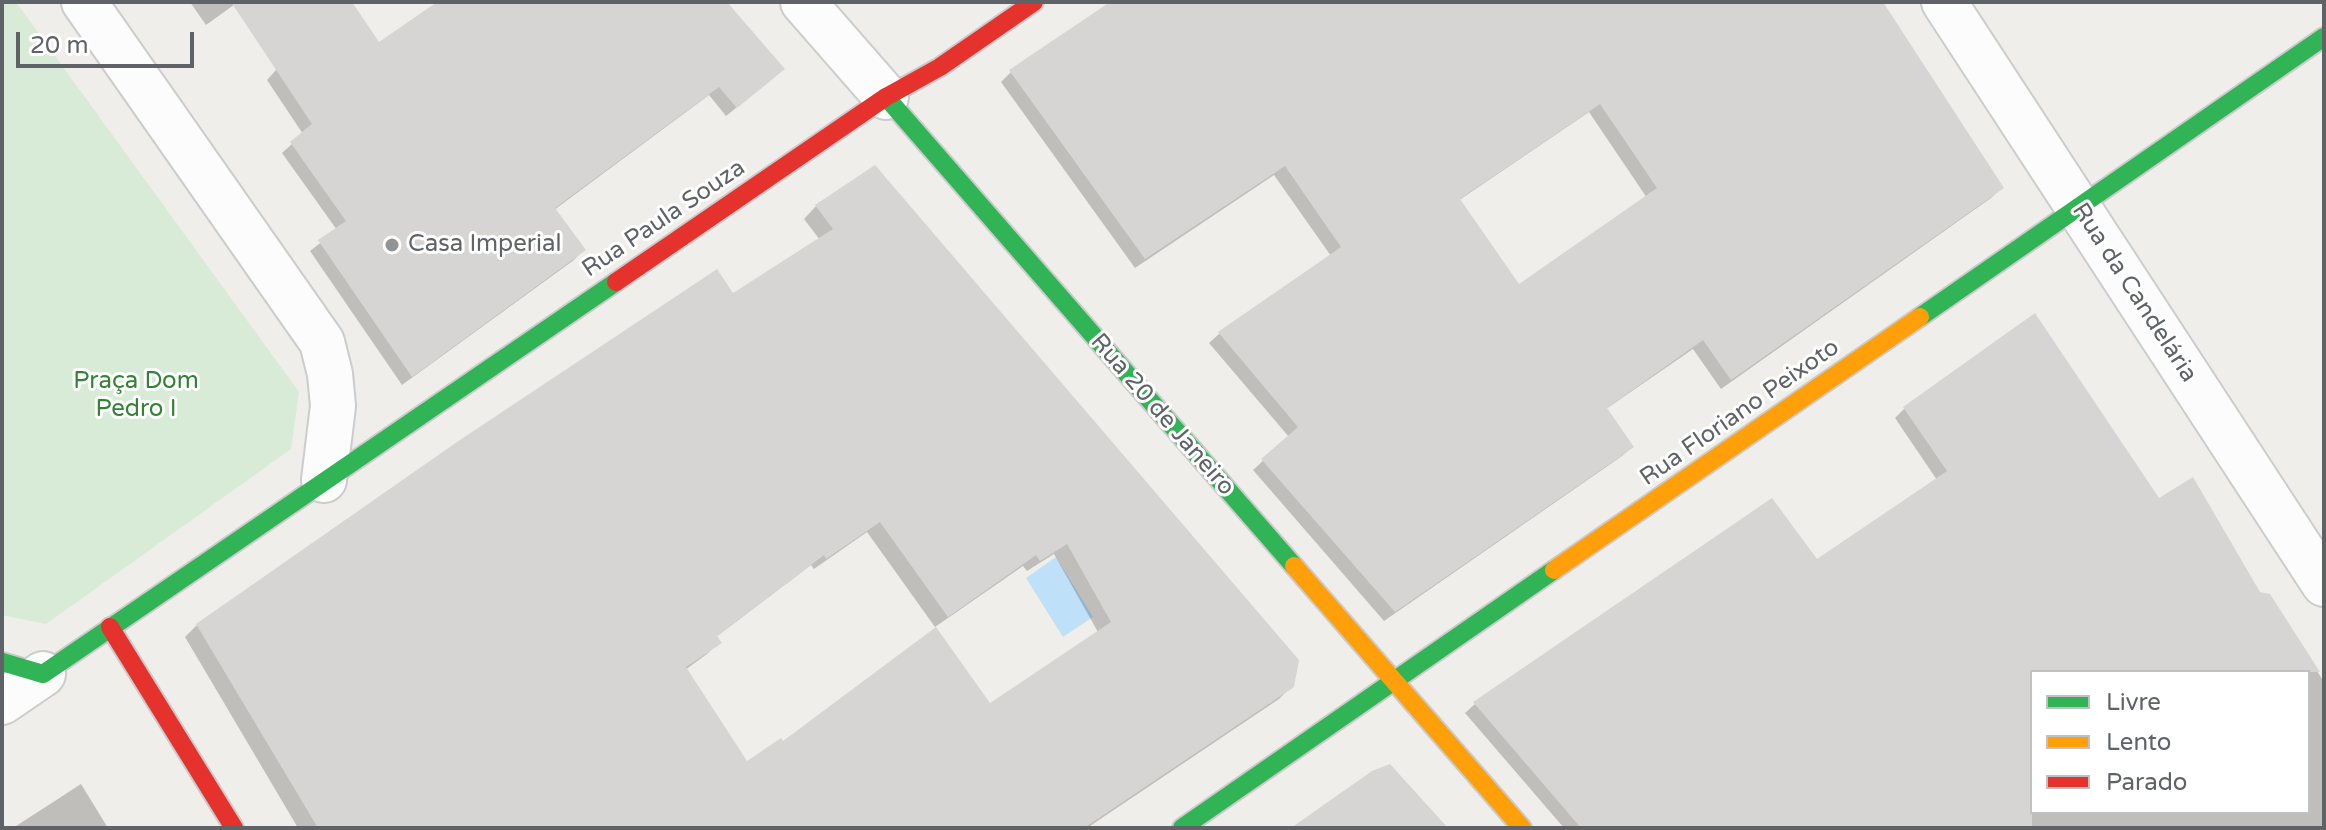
<!DOCTYPE html>
<meta charset="utf-8">
<style>
body{margin:0}
#map{position:relative;width:2326px;height:830px;overflow:hidden;background:#efeeea;font-family:"Varela Round",sans-serif}
canvas{display:block}
.frame{position:absolute;inset:0;border:4px solid #5f6368;pointer-events:none}
.legend{position:absolute;left:2030px;top:670px;width:280px;height:144px;box-sizing:border-box;background:#fff;border:2px solid #bfc1c3;margin:0;padding:10px 14px;list-style:none;font-size:24px;color:#5f6368}
.legend li{display:flex;align-items:center;gap:16px;height:40px}
.legend b{width:40px;border:2px solid #bfc1c3}
.scale{position:absolute;left:16px;top:32px;width:178px;height:36px;box-sizing:border-box;border:4px solid #5f6368;border-top:0;padding-left:10px;font-size:24px;line-height:28px;white-space:nowrap;color:#5f6368;-webkit-text-stroke:6px #fff;paint-order:stroke}
</style>
<div id="map">
<canvas width="2326" height="830"></canvas>
<div class="frame"></div>
<ul class="legend">
<li><b style="height:10px;background:#30b455"></b>Livre</li>
<li><b style="height:10px;background:#ff9f0a"></b>Lento</li>
<li><b style="height:10px;background:#e5322d"></b>Parado</li>
</ul>
<div class="scale">20 m</div>
</div>
<script>
const g = document.querySelector('canvas').getContext('2d');
g.lineJoin = 'round';
function fill(path, color) { g.fillStyle = color; g.fill(path, 'evenodd'); }
function strokePath(path, color, width, dash) { g.strokeStyle = color; g.lineWidth = width; g.lineCap = dash ? 'butt' : 'round'; g.setLineDash(dash || []); g.stroke(path); }
function drawText(font, color, halo, rows, align = 'center') {
  g.font = font + ' "Varela Round",sans-serif'; g.lineWidth = 6; g.setLineDash([]); g.textBaseline = 'middle'; g.strokeStyle = halo; g.fillStyle = color; for (const [text, x, y, turn = 0] of rows) {
    g.save(); g.translate(x, y); g.rotate((+turn || 0) * Math.PI / 180); g.textAlign = isNaN(turn) ? turn : align; if (halo) g.strokeText(text, 0, 0); g.fillText(text, 0, 0); g.restore();
  }
}
fill(new Path2D(`
 M2,2H16L299,392L291,449L46,624L2,615Z`), '#d8ebd6');
fill(new Path2D(`
 M1056,557L1093,617L1063,637L1026,578Z`), '#bfe0f9');
fill(new Path2D(`
 M190,2H238L206,25Z
 M440,2H712L773,78L726,116L709,95L554,210L583,250L574,260L402,385L310,251L337,230L282,153L303,134L267,80L276,70L378,45Z
 M1114,2H1881L2001,188L1991,198L1721,389L1693,349L1606,409L1632,447L1622,456L1384,621L1253,470L1289,437L1209,343L1219,334L1331,256L1274,175L1135,268L1001,82L1011,72ZM1589,112L1647,198L1519,286L1458,201Z
 M816,206L1292,686L1279,699L1087,828H298L185,637L197,625L733,296L820,240L804,219ZM867,532L935,627L1023,566L1027,571L1054,554L1098,632L989,705L783,744L747,764L685,670L707,654L719,642L716,637L811,565L814,569Z
 M1905,408L2158,500L2258,594L2269,596L2324,682V828H1564L1465,713L1475,704L1771,501L1816,562L1937,480L1895,418ZM2032,672H2308V812H2032Z
 M81,784L108,828H13Z`), '#0003');
fill(new Path2D(`
 M231,2H352L379,42L437,2H727L785,69L737,108L719,87L555,208L586,250L412,377L318,240L346,221L290,142L312,124Z
 M1110,2H1883L2004,188L1731,380L1703,340L1607,408L1634,447L1395,612L1261,459L1298,427L1218,332L1341,247L1285,166L1145,259L1009,70ZM1600,104L1657,188L1519,284L1460,199Z
 M875,165L1299,660L1294,687L1084,828H318L196,624L457,442L717,269L733,293L833,229L815,205ZM880,522L948,617L1036,555L1040,561L1067,544L1111,622L990,703L936,627L783,741L781,738L747,761L686,667L722,643L717,636L824,555L826,559Z
 M2035,313L2159,498L2193,477L2260,592L2270,594L2320,672H2032V828H1581L1473,702L1772,498L1817,559L1947,471L1903,407Z
 M1390,764L1448,828H1291L1372,771Z`), '#d6d5d3');
const street = new Path2D(`
 M84,2L322,342L330,374L333,406L324,480
 M803,2L886,97
 M1944,2L2324,584
 M2,702L43,674`);
const fast = new Path2D(`
 M886,97L1294,566
 M1920,317L2324,37
 M2,662L43,674L616,282
 M1182,828L1554,570`);
const slow = new Path2D(`
 M1294,566L1522,828
 M1554,570L1920,317`);
const jam = new Path2D(`
 M616,282L886,97L940,67L1034,2
 M110,627L234,828`);
strokePath(street, '#cbcccc', 48);
strokePath(fast, '#cacacb', 22);
strokePath(slow, '#cacacb', 22);
strokePath(jam, '#cacacb', 22);
strokePath(street, '#fdfcfc', 44);
strokePath(fast, '#30b455', 18);
strokePath(slow, '#ff9f0a', 18);
strokePath(jam, '#e5322d', 18);
for (const [x, y, r, color] of [
 [392,245,8,"#919496"]
]) { const dot = new Path2D(); dot.arc(x, y, r, 0, 2 * Math.PI); g.fillStyle = color; g.fill(dot); strokePath(dot, '#fff', 3); }
drawText('24px', '#5f6368', '#fff', [
 ["Rua Paula Souza",664,219,-34],
 ["Rua da Candelária",2134,293,57],
 ["Rua Floriano Peixoto",1740,413,-35],
 ["Rua 20 de Janeiro",1162,415,49]
]);
drawText('24px', '#5f6368', '#fff', [
 ["Casa Imperial",408,245]
], 'left');
drawText('24px', '#348238', '#fff', [
 ["Praça Dom",136,382],
 ["Pedro I",136,410]
]);
</script>
